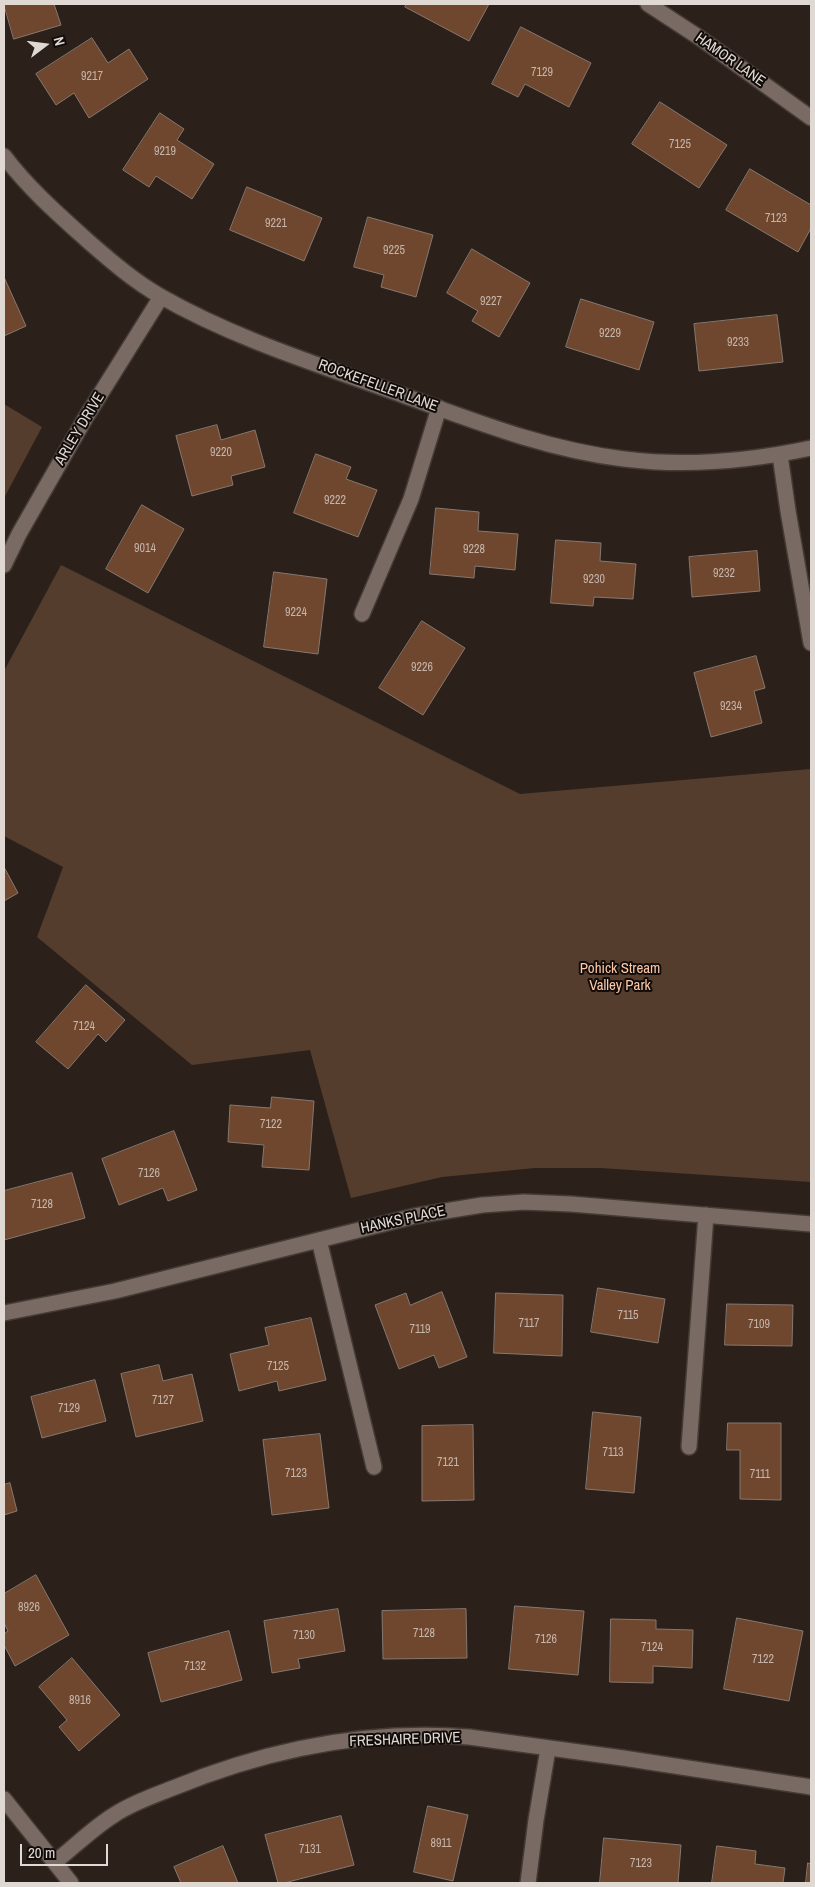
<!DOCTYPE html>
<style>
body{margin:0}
#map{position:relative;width:815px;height:1887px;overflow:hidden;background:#2c211a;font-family:"Archivo Narrow",sans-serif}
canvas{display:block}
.frame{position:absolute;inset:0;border:5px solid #e0d8d3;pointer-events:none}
.north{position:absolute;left:20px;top:20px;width:50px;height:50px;-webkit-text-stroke:4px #110c09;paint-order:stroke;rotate:75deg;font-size:14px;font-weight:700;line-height:20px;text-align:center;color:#e0d8d3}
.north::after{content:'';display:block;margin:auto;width:18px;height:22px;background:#e0d8d3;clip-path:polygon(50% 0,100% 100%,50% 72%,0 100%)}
.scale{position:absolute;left:20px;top:1844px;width:88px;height:22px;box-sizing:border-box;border:2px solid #e0d8d3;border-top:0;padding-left:6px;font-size:15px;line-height:18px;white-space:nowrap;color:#e0d8d3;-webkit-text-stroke:4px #110c09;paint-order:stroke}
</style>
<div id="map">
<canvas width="815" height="1887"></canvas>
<div class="frame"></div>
<div class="north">N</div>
<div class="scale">20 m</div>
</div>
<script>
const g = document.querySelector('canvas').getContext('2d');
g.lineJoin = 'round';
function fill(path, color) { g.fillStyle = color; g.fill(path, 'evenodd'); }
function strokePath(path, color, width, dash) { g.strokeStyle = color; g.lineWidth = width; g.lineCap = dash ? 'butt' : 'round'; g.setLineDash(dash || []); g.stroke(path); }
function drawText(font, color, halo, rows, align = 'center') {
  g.font = font + ' "Archivo Narrow",sans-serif'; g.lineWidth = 4; g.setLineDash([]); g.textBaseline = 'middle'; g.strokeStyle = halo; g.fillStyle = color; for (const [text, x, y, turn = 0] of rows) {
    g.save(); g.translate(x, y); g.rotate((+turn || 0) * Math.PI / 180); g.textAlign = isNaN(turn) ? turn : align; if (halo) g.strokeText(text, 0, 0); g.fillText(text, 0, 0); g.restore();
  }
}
fill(new Path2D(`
 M4,404L42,427L4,498Z
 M61,565L520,794L811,769V1182L601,1168H535L442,1177L351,1198L310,1050L192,1065L37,937L63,867L4,836V671Z`), '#553d2e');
const building = new Path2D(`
 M4,4H54L61,25L14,39Z
 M407,4H489L469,41L405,7Z
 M521,27L591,63L569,107L525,84L518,97L492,84Z
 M92,38L108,63L129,49L148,79L89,118L74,93L56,105L36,74Z
 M660,102L727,145L699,188L632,144Z
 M160,113L184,129L177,140L214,164L192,199L156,176L149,187L123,170Z
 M750,169L811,205V228L798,252L726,210Z
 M247,187L322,218L304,261L230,230Z
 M368,217L433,235L416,297L381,287L384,275L354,267Z
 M472,249L530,283L499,337L472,321L478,311L447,293Z
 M4,277L26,326L4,336Z
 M581,299L654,322L639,370L566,347Z
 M777,315L783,362L699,371L694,324Z
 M217,425L221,440L255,430L265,467L231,476L233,485L192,496L176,436Z
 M316,454L351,467L346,479L377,490L358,537L294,513Z
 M142,505L184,529L148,593L106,569Z
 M436,508L479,512L478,531L518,534L515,570L475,566L474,578L430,574Z
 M556,540L601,543L600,561L636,564L633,599L594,597L593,606L551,603Z
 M757,551L760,591L692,597L689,557Z
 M274,572L327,579L318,654L264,647Z
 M422,621L465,648L423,715L379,688Z
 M756,656L765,688L754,691L762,723L711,737L694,673Z
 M4,867L18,893L4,901Z
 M86,985L125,1020L106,1042L98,1034L68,1069L36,1042Z
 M272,1097L314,1101L309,1170L262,1167L264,1145L228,1142L230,1105L270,1108Z
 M174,1131L197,1190L168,1201L163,1188L119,1205L102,1159Z
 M72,1173L85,1218L4,1240V1191Z
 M598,1288L665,1299L658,1343L591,1332Z
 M442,1292L467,1357L439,1368L434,1355L399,1369L375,1305L406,1293L410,1305Z
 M496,1293L563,1295L562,1356L494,1353Z
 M727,1304L793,1305L792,1346L725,1345Z
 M311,1318L326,1380L279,1391L277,1381L239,1391L230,1354L269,1345L265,1328Z
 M159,1365L163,1381L192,1374L203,1421L136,1437L121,1374Z
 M95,1380L106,1421L42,1438L31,1397Z
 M593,1412L641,1417L634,1493L586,1489Z
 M728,1423H781V1500L740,1499V1450H727Z
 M473,1425L474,1500L422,1501V1426Z
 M320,1434L329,1508L272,1515L263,1440Z
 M10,1483L17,1511L4,1515V1485Z
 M36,1575L69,1635L15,1666L4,1645V1634L8,1631L4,1623V1594Z
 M515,1606L584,1611L578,1675L509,1669Z
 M338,1609L345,1651L298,1659L300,1668L272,1673L264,1621Z
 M466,1609L467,1658L383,1659L382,1611Z
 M737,1618L803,1631L789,1701L724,1689Z
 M611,1619L656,1620V1629L693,1630L692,1668L653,1666V1683L610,1682Z
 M229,1631L242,1680L161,1702L148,1653Z
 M72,1658L120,1715L79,1751L59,1727L67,1720L39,1687Z
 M428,1806L468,1815L453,1881L414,1872Z
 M341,1816L354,1865L284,1883H278L265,1835Z
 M604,1838L681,1845L678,1883H600Z
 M223,1846L238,1883H181L174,1867Z
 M717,1846L756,1851L755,1864L785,1868L783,1883H712Z
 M808,1863L811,1864V1883H806Z`);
fill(building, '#6f472e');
strokePath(building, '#867870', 1);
const lane = new Path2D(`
 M362,614L411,499L439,408
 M319,1240L374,1467
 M689,1447L706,1215`);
const street = new Path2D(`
 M648,4L700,38L811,118
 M4,156C29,189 59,215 89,242C112,262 134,281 160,296C237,340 323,366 405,396C477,422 548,450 624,459C687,467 750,461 811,448
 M780,455L788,511L811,643
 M4,565L19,534L86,417L161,297
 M4,1313L115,1291L415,1216L482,1205L524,1202L571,1204L811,1224
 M4,1799L71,1883
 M55,1862C74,1847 93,1828 114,1815C132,1803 153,1796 173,1788C266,1750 368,1729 469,1737L623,1758L811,1787
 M528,1883L536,1820L548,1749`);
strokePath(lane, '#453b36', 18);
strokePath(street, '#453b36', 18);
strokePath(lane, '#796b63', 15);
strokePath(street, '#796b63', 15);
drawText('12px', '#c4b4aa', null, [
 ["7129",542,73],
 ["9217",92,77],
 ["7125",680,145],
 ["9219",165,152],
 ["7123",776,219],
 ["9221",276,224],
 ["9225",394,251],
 ["9227",491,302],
 ["9229",610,334],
 ["9233",738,343],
 ["9220",221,453],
 ["9222",335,501],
 ["9014",145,549],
 ["9228",474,550],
 ["9232",724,574],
 ["9230",594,580],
 ["9224",296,613],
 ["9226",422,668],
 ["9234",731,707],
 ["7124",84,1027],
 ["7122",271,1125],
 ["7126",149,1174],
 ["7128",42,1205],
 ["7115",628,1316],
 ["7117",529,1324],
 ["7109",759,1325],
 ["7119",420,1330],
 ["7125",278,1367],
 ["7127",163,1401],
 ["7129",69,1409],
 ["7113",613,1453],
 ["7121",448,1463],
 ["7123",296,1474],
 ["7111",760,1475],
 ["8926",29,1608],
 ["7128",424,1634],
 ["7130",304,1636],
 ["7126",546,1640],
 ["7124",652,1648],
 ["7122",763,1660],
 ["7132",195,1667],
 ["8916",80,1701],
 ["8911",441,1844],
 ["7131",310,1850],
 ["7123",641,1864]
]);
drawText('15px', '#e0d8d3', '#110c09', [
 ["HAMOR LANE",730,60,35],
 ["ROCKEFELLER LANE",378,386,20],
 ["ARLEY DRIVE",80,429,-59],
 ["HANKS PLACE",403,1220,-12],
 ["FRESHAIRE DRIVE",405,1740,-2]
]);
drawText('15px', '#fec7a6', '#110c09', [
 ["Pohick Stream",620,969],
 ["Valley Park",620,986]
]);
</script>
